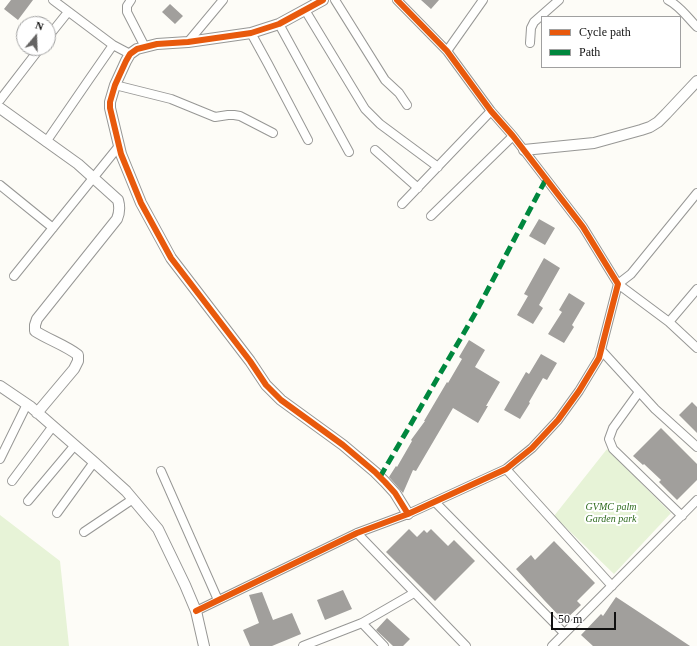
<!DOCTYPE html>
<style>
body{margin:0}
#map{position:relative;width:697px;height:646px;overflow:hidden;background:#fdfcf7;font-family:"Times New Roman",serif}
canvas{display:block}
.legend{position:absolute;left:541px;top:16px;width:140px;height:52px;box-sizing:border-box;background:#fff;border:1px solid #a0a0a0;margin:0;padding:5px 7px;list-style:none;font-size:12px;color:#111}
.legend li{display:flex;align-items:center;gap:8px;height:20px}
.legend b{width:20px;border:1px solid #a0a0a0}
.north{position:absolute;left:16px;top:16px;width:40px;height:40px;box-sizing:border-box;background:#fff;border:1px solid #a0a0a0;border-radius:50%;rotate:19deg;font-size:11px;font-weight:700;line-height:16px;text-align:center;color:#111}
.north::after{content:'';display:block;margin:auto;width:14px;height:18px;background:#646362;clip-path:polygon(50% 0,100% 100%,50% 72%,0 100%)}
.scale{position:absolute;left:551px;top:612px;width:65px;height:18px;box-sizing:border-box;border:2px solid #111;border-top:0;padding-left:5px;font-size:12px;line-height:14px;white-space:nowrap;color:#111;-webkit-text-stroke:3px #fff;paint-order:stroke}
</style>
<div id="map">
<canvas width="697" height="646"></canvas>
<ul class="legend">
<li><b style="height:5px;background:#e8590c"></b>Cycle path</li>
<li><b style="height:5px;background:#00873e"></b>Path</li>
</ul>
<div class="north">N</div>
<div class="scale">50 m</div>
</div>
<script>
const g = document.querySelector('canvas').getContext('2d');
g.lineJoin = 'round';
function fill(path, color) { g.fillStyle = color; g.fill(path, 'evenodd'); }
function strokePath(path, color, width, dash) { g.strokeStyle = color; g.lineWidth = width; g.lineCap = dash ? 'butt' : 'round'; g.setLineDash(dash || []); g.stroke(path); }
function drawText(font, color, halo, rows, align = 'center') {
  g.font = font + ' "Times New Roman",serif'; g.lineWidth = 4; g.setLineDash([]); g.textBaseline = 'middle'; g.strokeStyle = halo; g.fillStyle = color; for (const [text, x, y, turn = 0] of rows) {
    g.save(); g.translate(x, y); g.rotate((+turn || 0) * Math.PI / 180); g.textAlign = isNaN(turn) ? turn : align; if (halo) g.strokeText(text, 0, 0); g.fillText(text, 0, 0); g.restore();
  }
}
fill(new Path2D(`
 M607,449L671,513L614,574L554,516Z
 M0,515L60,561L69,646H0Z`), '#e7f3d7');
fill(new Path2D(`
 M11,0H33L18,20L4,9Z
 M421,0H439L431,9Z
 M170,4L183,16L175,24L162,12Z
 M539,219L555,228L545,245L529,236Z
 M544,258L560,268L539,305L543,308L533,324L517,315L528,296L524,294Z
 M569,293L585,303L572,325L574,327L564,343L548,334L562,312L559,310Z
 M469,340L485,350L475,367L500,382L486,406H488L478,423L453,408L416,471L413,470L403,493L389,477L396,466L397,467L412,441L411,440L425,421H424L447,382L448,383L462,359L459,357Z
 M541,354L557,363L547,380L543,378L529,402L530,403L520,419L504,410L526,372L529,374Z
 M692,402L697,407V433L679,415Z
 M661,428L697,464V480L677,500L659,482L661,480L644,464L643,465L633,456Z
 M409,529L417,537L424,530L427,533L431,529L448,546L454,540L475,561L435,601L386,552Z
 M554,541L595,583L577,601L581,605L564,621L544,600L516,569L531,555L535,560Z
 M343,590L352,609L325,620L317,600Z
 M262,592L273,620L292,613L301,634L272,646H250L243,630L259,623L249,595Z
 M616,597L663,628L690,646H593L581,635L601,614L603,616Z
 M387,618L410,639L403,646H393L376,630Z`), '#a19f9c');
const minor = new Path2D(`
 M53,0L113,45
 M131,0L127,6V12L145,47
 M335,0L385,80L399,93L407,105
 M668,0C680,6 688,18 697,27
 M305,10L365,109L380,124L438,167
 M279,24L349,152
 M251,33L268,64L308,140
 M48,37L68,12
 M188,42L223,0
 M530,43L531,28L534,22L559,0
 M447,51L483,0
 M115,85L171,99L215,117L228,115H234L240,116L273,133
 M0,100L40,48
 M46,142L88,81L113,45L130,54
 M375,150L418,188
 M0,185L53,228
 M697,193L631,274L618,284L669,322L697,348
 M402,204L491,111
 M431,216L513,136
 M14,276L119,146
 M669,322L697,289
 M601,350L655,409L697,447
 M639,392L613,428L609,439L613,449L682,516
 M0,459L27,404
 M506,469L612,586
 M161,471L218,600
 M12,481L53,426
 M28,501L75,445
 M435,502L564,633
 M57,513L94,462
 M84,532L133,499
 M357,533L466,646
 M196,611L357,533L408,514L506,469L532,448L558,420L579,391L599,358L618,284L583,227L513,136L491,111L447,51L397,0
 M362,623L384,646
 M303,646L362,623L414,593
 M552,646L697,500`);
const tertiary = new Path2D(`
 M323,0L279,24L251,33L188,42L157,44L137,49L130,54L126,61L115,85L110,102V108L121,154L141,203L171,258L250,361L266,385L281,400L343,445L375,472L385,482L395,493L408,514
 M0,108L78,164L118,200C120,207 120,212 117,219L37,319L35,325V331C49,340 65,345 78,355V361L74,369L37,413
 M524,150L594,143L641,130L650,127L658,122L666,114L697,81
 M0,386L31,407L94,462L126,491L158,529L185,585L196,611L204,646`);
strokePath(minor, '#979795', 10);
strokePath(tertiary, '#979795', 12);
strokePath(minor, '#fffffe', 8);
strokePath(tertiary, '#fffffe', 10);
strokePath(new Path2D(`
 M380,477L476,312L546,179`), '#00873e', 5, [10, 5]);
strokePath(new Path2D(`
 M323,0L279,24L251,33L188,42L157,44L137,49L130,54L126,61L115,85L110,102V108L121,154L141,203L171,258L250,361L266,385L281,400L343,445L375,472L385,482L395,493L408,514
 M196,611L357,533L408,514L506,469L532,448L558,420L579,391L599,358L618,284L583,227L513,136L491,111L447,51L397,0`), '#e8590c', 6);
drawText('italic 10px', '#2f6b1f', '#fff', [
 ["GVMC palm",611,507],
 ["Garden park",611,519]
]);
</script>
